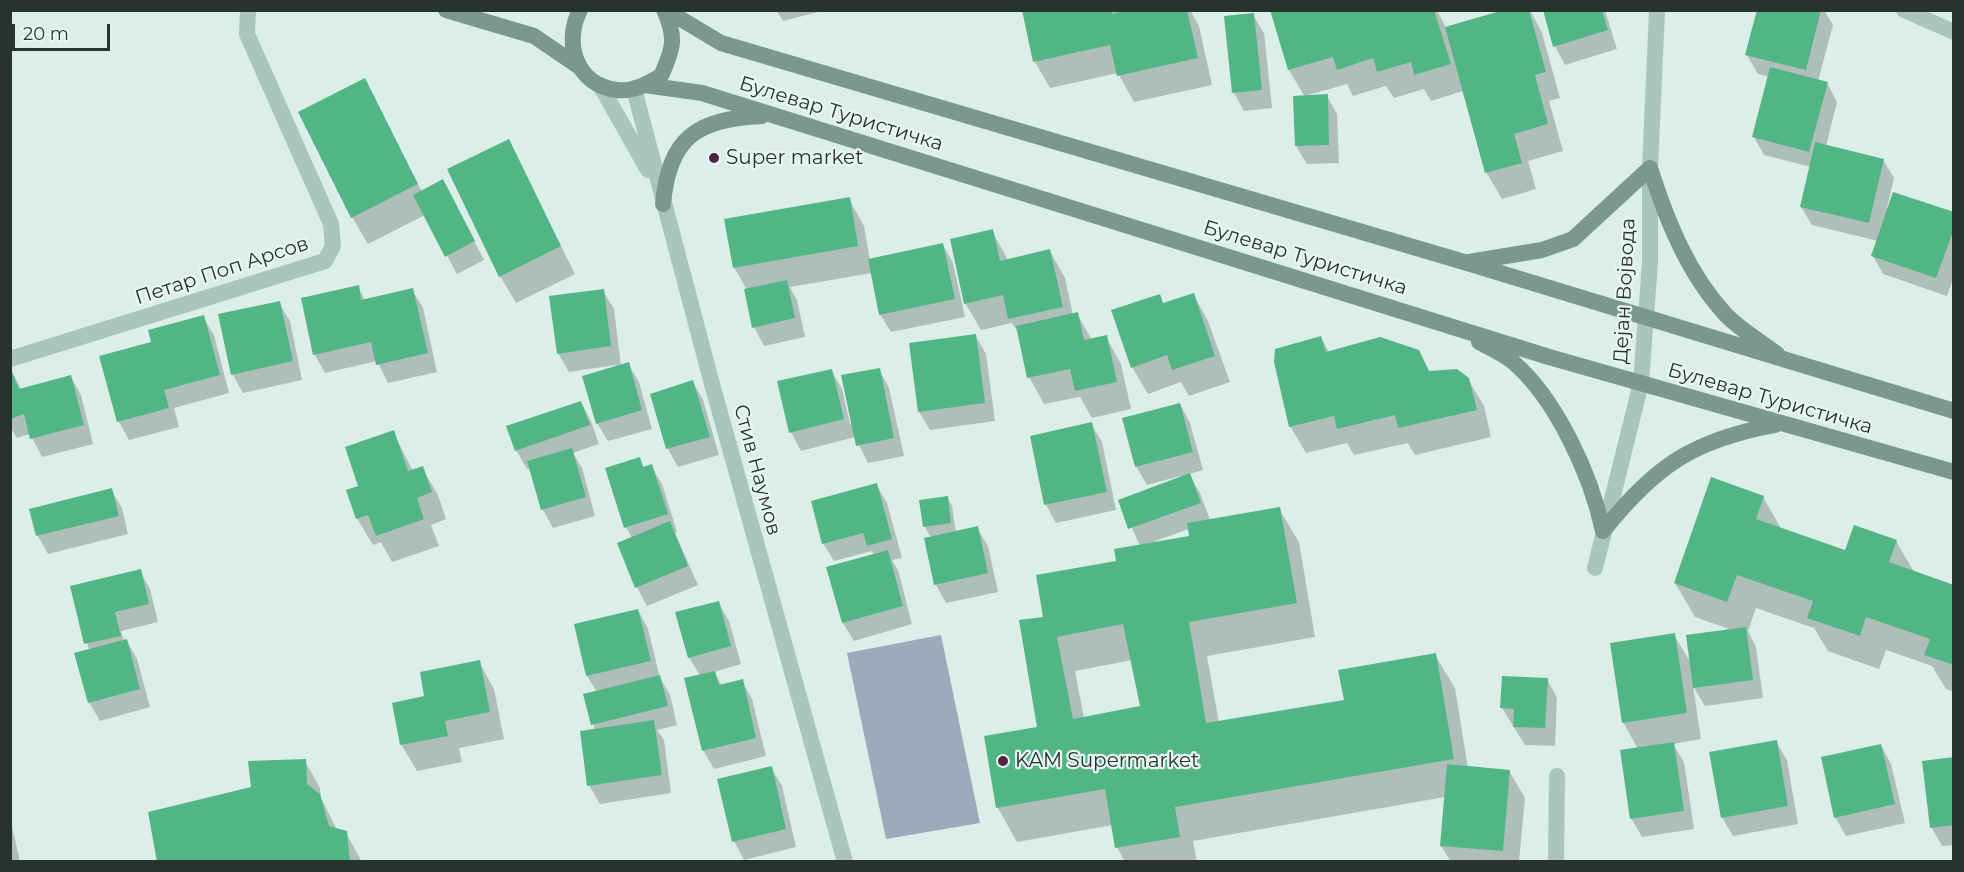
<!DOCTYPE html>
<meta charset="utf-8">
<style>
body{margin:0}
#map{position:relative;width:1964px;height:872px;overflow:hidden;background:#dceeea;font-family:Montserrat,sans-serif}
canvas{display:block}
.frame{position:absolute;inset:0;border:12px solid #28332e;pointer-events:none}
.scale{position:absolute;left:12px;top:24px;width:98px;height:27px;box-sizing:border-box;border:3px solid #28332e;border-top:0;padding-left:8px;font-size:18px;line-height:21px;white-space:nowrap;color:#28332e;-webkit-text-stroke:4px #e8f7f4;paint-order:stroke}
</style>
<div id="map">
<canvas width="1964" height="872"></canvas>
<div class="frame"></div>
<div class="scale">20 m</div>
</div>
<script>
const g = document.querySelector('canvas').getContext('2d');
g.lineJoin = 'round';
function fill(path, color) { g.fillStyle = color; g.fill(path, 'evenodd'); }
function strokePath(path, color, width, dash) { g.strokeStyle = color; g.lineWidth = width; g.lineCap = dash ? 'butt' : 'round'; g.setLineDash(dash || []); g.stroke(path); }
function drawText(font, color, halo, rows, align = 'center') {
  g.font = font + ' Montserrat,sans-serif'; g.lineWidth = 4.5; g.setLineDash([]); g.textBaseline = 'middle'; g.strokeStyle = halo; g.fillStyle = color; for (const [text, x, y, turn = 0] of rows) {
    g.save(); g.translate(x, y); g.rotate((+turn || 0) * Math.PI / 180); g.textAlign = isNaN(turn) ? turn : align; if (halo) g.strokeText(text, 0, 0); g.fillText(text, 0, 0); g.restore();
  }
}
fill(new Path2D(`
 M941,635L980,823L886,839L847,653Z`), '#9eaabb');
fill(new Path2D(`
 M776,10H826L783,21Z
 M1023,10H1117L1119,14L1133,10H1190L1199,26L1212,85L1134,102L1118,73L1050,88L1035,62Z
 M1271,10H1437L1446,28L1510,10H1530L1542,33L1560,98L1549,101L1563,151L1528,161L1536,189L1502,199L1486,172L1463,91L1431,101L1424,89L1394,98L1386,86L1353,96L1347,84L1308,95L1327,96L1337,114L1339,163L1307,164L1296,146L1305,97L1289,70Z
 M1548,10H1605L1617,49L1565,65L1555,46Z
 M1758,10H1824L1833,25L1818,81L1827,83L1837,102L1826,146L1883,160L1894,178L1887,208L1954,214V276L1947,296L1883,274L1873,256L1878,241L1812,225L1801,207L1811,167L1764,155L1754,137L1770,77L1758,74L1747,55Z
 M1253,15L1264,33L1272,108L1244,111L1234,93L1226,17Z
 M364,80L422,192L453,200L484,260L457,274L425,215L368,244L352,217Z
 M508,141L575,274L516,303L500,276Z
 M849,199L864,226L870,260L943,245L953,263L965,317L891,332L880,314L872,273L790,287L797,300L805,337L764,346L754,327L747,290L734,267Z
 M992,231L1008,260L1050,251L1065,278L1073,315L1077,314L1092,340L1106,337L1121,364L1131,409L1092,418L1080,397L1044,404L1029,377L1020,336L1012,323L981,330L965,303Z
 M358,287L365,300L412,290L423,308L437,372L388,383L377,361L325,373L315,355Z
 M603,291L614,309L621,366L628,364L639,382L652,429L608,441L597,423L616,365L569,372L558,353Z
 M1193,294L1208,321L1230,382L1189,396L1181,382L1148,394L1132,367L1159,295L1164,305Z
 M279,303L290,321L302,380L243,393L233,375L220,315Z
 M203,317L214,335L229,393L174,408L179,427L129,440L119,422L101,357L153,343Z
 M975,335L986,354L995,421L930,430L919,412Z
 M1321,338L1329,352L1418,351L1430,372L1468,379L1484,406L1491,437L1415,455L1408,443L1354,455L1347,443L1306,453L1290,426Z
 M10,368L21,389L71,377L81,395L93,444L42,457L30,434L17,438L10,427Z
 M879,369L889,388L904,456L868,463L855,437L801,451L791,432L831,370L842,389L850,424L853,423Z
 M693,382L703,400L719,455L678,467L668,449L652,395Z
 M581,402L591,421L599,444L573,453L582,468L595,516L553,528L543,510L530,468L527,469L516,450Z
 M1180,404L1190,423L1203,470L1189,474L1200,493L1210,520L1279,509L1299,542L1315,637L1207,656L1219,723L1345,701L1435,655L1455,688L1468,768L1509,771L1525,798L1519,862H1451L1441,846L1445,797L1193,841L1197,862H1125L1117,847L1113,825L1017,842L998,808L986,737L1039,728L1045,618L1140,546L1120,501L1181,478L1180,476L1147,485L1136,466ZM1189,529L1191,537L1156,543L1155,541ZM1132,660L1141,707L1084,718L1075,671Z
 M1091,424L1102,442L1116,510L1056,523L1046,505Z
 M393,432L413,471L422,468L438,495L446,519L431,525L439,546L392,562L381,542L373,545L357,518L360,487Z
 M639,459L644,468L651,466L662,484L677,532L675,533L698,585L647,606L637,587L632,538L626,527Z
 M876,484L887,503L902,558L892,560L898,570L912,624L854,641L843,623L874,555L872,551L834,561L823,543Z
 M111,490L122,508L128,534L48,554L38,536L31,510Z
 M947,497L952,506L956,533L977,528L988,546L998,592L946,603L936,585L925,539L931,538L925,527L921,501Z
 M1763,497L1782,530L1846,552L1896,541L1914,572L1954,586V692L1946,689L1932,666L1886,650L1879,669L1828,651L1814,628L1756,608L1748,631L1756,647L1763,698L1705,706L1693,686L1701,739L1673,744L1684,762L1694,829L1642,837L1631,818L1638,749L1623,722L1674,635L1692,665L1732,630L1695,617L1675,583Z
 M140,571L150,589L158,622L121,631L124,641H127L137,659L150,707L100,721L89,702V650L72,587Z
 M718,602L729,621L741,664L714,672L722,686L742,681L752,699L766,756L714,769L703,750L700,676L689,657Z
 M638,610L648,629L660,678L670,695L677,725L657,730L664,740L671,793L600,804L589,785L597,692L587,676L576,626Z
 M479,662L494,689L504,739L459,748L462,762L417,771L401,744L426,697Z
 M1547,679L1557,698L1555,746L1525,745L1502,708Z
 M1776,742L1787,760L1798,824L1733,836L1722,817Z
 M1881,745L1891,764L1905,823L1846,836L1835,817Z
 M1954,759V845L1942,846L1932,828Z
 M305,761L320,788L321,798L337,830L346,833L362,862H159L252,788Z
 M771,768L782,786L796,847L744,860L734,841Z
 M10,817L20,862H10Z`), '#0003');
fill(new Path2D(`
 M1022,10H1112V14L1126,10H1187L1198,58L1117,76L1110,45L1033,62Z
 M1270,10H1434L1451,64L1414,75L1411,62L1377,72L1373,58L1337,70L1333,57L1288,70Z
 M1504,10H1529L1546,72L1535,75L1548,124L1514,134L1522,163L1485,173L1445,27Z
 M1543,10H1602L1608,30L1553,47Z
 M1757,10H1821L1806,70L1745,55Z
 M1254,13L1262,90L1232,93L1224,16Z
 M1770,67L1828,82L1809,152L1752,137Z
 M365,78L418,184L351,218L298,112Z
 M1328,94L1329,145L1295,146L1293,96Z
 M509,139L561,246L499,277L447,169Z
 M1815,142L1884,159L1869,223L1800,207Z
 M443,179L475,241L445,257L413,195Z
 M1893,192L1954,212V229L1936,278L1871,256Z
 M850,197L858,246L733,268L724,219Z
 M993,229L1000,261L1050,249L1063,307L1008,319L1003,295L964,304L950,239Z
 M943,243L955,299L879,315L868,259Z
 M787,280L795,318L752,328L744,289Z
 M359,285L361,300L413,288L428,353L376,365L371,342L313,355L301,298Z
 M604,289L611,346L557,354L549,296Z
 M1194,293L1215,356L1172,370L1167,355L1131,368L1111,310L1160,294L1163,303Z
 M280,301L293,361L231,375L218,314Z
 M1078,312L1084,340L1107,335L1117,382L1075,391L1070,369L1027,378L1016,326Z
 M204,315L220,375L164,390L169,408L117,422L99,356L151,342L148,330Z
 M976,334L985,403L918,412L909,343Z
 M1321,336L1326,352L1380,337L1419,350L1429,371L1457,369L1469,378L1477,410L1398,428L1395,415L1337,429L1334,416L1289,427L1274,362L1275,349Z
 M629,362L642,410L596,424L582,376Z
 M10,367L19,389L71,375L84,425L30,439L24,414L10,419Z
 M880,368L894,438L856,446L841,375Z
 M832,369L844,419L789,433L777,381Z
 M693,380L710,437L666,449L650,394Z
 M581,401L590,425L515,451L506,426Z
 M1180,403L1193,452L1135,467L1122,418Z
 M1092,422L1107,492L1044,505L1030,436Z
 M394,430L408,471L423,466L432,492L417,498L424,519L376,536L368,515L356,519L346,490L358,486L345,447Z
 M572,448L586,497L541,510L527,461Z
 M640,457L643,467L652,464L668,514L624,528L605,468Z
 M1190,473L1201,503L1128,529L1118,500Z
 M1711,477L1764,496L1756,519L1845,550L1854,525L1897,540L1889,562L1954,585V665L1924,655L1930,639L1866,617L1860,636L1807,618L1813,601L1737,575L1727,602L1674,583Z
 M877,483L892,539L867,546L863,533L822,544L811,501Z
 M112,488L119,516L36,536L29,509Z
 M948,496L951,523L923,527L919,500Z
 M1280,507L1297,603L1189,622L1206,723L1344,700L1338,670L1436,653L1454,759L1175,807L1180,837L1115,848L1105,789L996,808L984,736L1037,727L1019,620L1043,617L1036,575L1116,561L1114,549L1189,536L1187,523ZM1123,624L1140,706L1073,719L1057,637Z
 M670,521L688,566L635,588L617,543Z
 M978,526L988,573L934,585L924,538Z
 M888,550L903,606L842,623L826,567Z
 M141,569L149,604L115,612L121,636L84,644L70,586Z
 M719,601L731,646L688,658L675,612Z
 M638,609L651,661L586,676L574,624Z
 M1746,627L1753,680L1693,688L1686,635Z
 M1675,633L1687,713L1622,723L1610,643Z
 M127,639L140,689L88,703L74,653Z
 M480,660L490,712L445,721L448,736L400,745L392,703L424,696L420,672Z
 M715,671L719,685L743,679L756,738L702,751L684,678Z
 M660,675L668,706L591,725L583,694Z
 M1502,676L1548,678L1545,728L1513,727L1514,709L1500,708Z
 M654,720L662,775L587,786L580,731Z
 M1777,740L1788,806L1721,818L1709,752Z
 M1674,742L1684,811L1630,819L1620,750Z
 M1881,744L1895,804L1834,818L1821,757Z
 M1954,757V825L1930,828L1922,761Z
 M306,759L307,784L320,794L329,826L347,831L350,862H157L148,812L251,787L248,761Z
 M1447,764L1510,770L1503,851L1440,846Z
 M772,766L786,829L732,842L717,779Z`), '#52b684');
strokePath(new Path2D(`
 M1904,10L1954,32
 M600,85L648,170
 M634,89L712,384L845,862
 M10,359L325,261L333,246L331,224L247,34L248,10
 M1595,568L1641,383L1650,262V168L1657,10
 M1556,862L1557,776`), '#a9c5bd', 16);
strokePath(new Path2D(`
 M446,10L534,36L578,66
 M580,10C563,43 576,85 617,90C633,92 647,84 661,76C673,49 677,38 664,10
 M666,10L721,43L1464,262L1954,411
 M645,85L702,93L1549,357L1954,472
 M663,204C669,138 696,119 762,116
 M1469,262L1542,250L1573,239L1650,168C1667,221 1688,274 1726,315C1741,330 1761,342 1777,354
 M1479,342C1490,348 1502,353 1512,361C1556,398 1591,475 1603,531
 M1603,531C1655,466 1693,440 1775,425`), '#7b988d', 16);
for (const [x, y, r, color] of [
 [714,158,6,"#4f2341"],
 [1003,761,6,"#4f2341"]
]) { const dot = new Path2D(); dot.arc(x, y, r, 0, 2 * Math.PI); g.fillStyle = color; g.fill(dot); strokePath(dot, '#e8f7f4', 2); }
drawText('20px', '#28332e', '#e8f7f4', [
 ["Булевар Туристичка",841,114,17],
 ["Булевар Туристичка",1305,258,17],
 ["Петар Поп Арсов",222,271,-18],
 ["Дејан Војвода",1625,291,-87],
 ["Булевар Туристичка",1770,399,16],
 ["Стив Наумов",757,470,75]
]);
drawText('20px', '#28332e', '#e8f7f4', [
 ["Super market",726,158],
 ["KAM Supermarket",1015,761]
], 'left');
</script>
